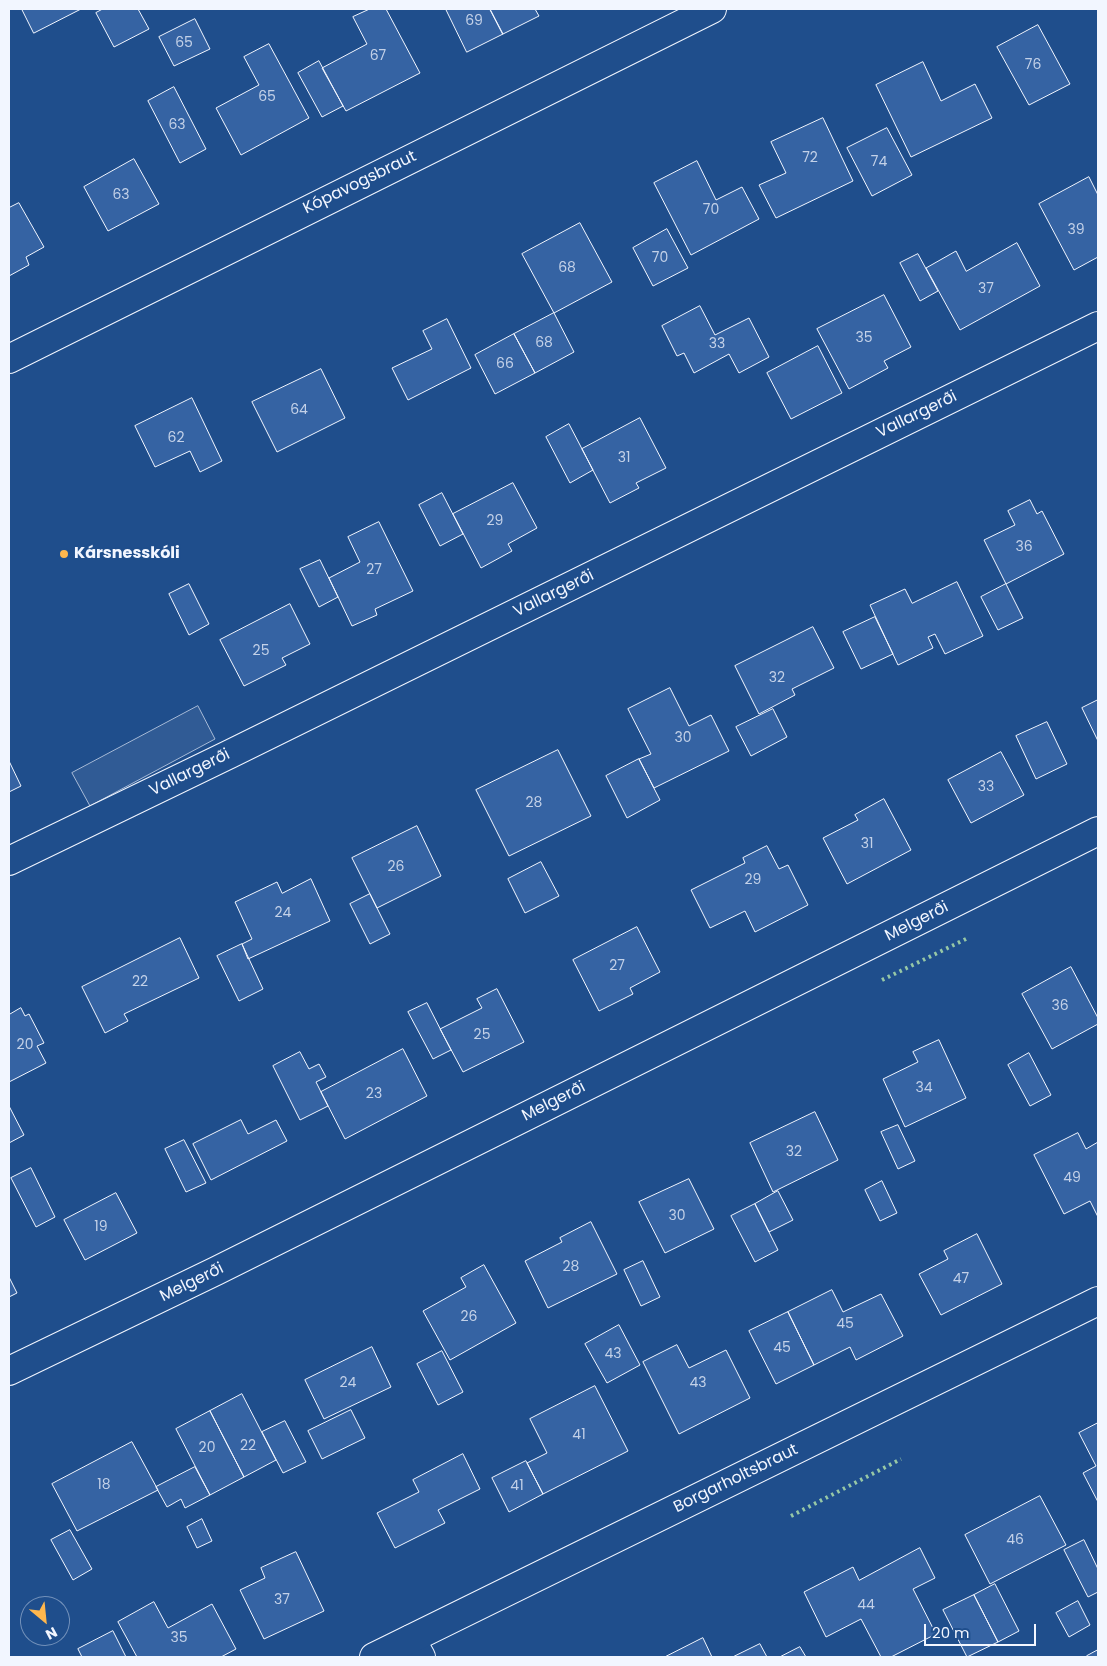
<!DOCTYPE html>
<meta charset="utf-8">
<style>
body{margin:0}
#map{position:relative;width:1107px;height:1666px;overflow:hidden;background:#1f4e8c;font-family:Poppins,sans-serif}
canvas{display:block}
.frame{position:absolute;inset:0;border:10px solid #f2f6ff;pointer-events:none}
.north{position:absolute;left:20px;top:1596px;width:50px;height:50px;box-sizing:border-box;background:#1f4e8c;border:1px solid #7391ba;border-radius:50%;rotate:152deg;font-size:14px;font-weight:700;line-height:20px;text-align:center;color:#f2f6ff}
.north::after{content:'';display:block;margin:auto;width:18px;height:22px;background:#ffb74d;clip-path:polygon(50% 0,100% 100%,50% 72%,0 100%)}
.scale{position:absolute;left:924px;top:1624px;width:112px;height:22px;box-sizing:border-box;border:2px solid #f2f6ff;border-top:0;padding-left:6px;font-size:15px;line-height:18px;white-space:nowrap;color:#f2f6ff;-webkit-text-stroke:4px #1f4e8c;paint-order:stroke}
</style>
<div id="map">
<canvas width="1107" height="1666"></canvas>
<div class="frame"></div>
<div class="north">N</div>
<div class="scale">20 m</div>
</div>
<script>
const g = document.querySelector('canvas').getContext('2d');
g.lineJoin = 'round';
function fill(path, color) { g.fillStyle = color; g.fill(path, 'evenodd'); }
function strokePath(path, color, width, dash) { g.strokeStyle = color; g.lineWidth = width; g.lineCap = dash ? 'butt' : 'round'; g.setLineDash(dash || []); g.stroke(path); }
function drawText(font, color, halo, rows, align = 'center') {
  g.font = font + ' Poppins,sans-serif'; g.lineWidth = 4; g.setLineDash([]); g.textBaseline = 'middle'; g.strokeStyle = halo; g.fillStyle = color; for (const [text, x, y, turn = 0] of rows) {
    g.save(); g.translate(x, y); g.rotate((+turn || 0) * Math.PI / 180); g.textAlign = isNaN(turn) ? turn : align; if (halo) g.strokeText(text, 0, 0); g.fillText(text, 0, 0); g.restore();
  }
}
const parking = new Path2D(`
 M198,706L215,739L90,806L72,773Z`);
fill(parking, '#305b95');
strokePath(parking, '#a8bbd7', 1);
const building = new Path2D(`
 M22,9H81L34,33Z
 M103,9H138L149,29L114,47L96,13Z
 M370,9H386L420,73L346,111L322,68L367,44L353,17Z
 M446,9H490L503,34L467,52Z
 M490,9H535L539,16L503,34Z
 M195,19L210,49L174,66L159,37Z
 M1038,25L1070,84L1029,105L997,47Z
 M269,44L309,118L241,155L216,108L259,85L244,57Z
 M319,61L343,106L322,117L298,73Z
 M923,62L941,101L975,84L992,118L911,157L876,85Z
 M174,87L206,149L180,163L148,101Z
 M823,118L853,181L776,218L759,185L786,173L771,142Z
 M887,128L912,175L872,196L847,148Z
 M134,159L159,204L108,231L84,187Z
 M697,161L716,200L742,187L759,219L691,255L654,183Z
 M1089,177L1098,195V257L1074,270L1039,204Z
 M19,203L44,247L26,257L29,265L9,276V208Z
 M580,223L612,282L554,313L522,254Z
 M667,229L688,268L653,286L633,248Z
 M1017,243L1040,286L960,330L926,268L956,251L966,271Z
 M918,254L938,291L920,301L900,263Z
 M884,295L911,347L884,361L888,368L849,389L817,329Z
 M700,306L715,335L749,318L769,357L739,373L729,354L694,373L684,353L677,356L662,326Z
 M554,313L574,352L535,373L514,334Z
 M447,319L471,368L408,400L392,368L432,349L423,331Z
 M514,334L535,373L495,394L475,355Z
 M818,346L842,393L791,419L767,373Z
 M321,369L345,418L277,452L252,402Z
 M192,398L222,461L200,472L190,451L155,467L135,426Z
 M640,418L666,468L636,483L639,488L610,503L582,449Z
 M569,424L593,470L570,483L546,437Z
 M513,483L537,528L508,544L512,551L481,568L453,514Z
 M442,493L463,534L440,546L419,505Z
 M1030,500L1037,514L1042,511L1064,554L1006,584L984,540L1015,525L1008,511Z
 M379,522L413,591L375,609L377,615L352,626L329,578L360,562L348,537Z
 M320,560L338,597L319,607L300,569Z
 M957,582L983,636L945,654L935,634L928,637L933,648L898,665L870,605L905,589L912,603Z
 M189,584L209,624L189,635L169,594Z
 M1006,584L1023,618L998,630L981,597Z
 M290,604L310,644L282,658L286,665L244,686L220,640Z
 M875,617L893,654L861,669L843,632Z
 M813,627L834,668L792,689L795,695L759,714L735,666Z
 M670,688L689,726L711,715L729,751L654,788L639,759L651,754L628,709Z
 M1098,700V741L1082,708Z
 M773,709L787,737L751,756L736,727Z
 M1047,722L1067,764L1036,779L1016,736Z
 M558,750L591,816L509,856L476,790Z
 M1001,752L1024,795L971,823L948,780Z
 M639,759L660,800L627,818L606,776Z
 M9,761L21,786L9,792Z
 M884,799L911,850L847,884L823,838L858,820L855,815Z
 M417,826L441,876L377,908L352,858Z
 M767,846L779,869L788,865L808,905L755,932L745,911L710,928L691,890L745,863L743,858Z
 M541,862L559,896L525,913L508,879Z
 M311,879L330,921L248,959L242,944L252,939L235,902L277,882L282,893Z
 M370,894L390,934L370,944L350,904Z
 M637,927L660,972L630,988L633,994L599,1011L573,960Z
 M180,938L199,978L124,1014L128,1021L105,1033L82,987Z
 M242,944L263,989L239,1001L217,956Z
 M1071,967L1098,1018V1024L1052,1049L1022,994Z
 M497,989L524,1042L463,1072L440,1029L482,1008L477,999Z
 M427,1003L451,1050L433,1059L408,1012Z
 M21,1008L25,1016L29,1014L44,1043L37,1046L46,1063L9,1082V1015Z
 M939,1040L966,1098L905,1127L883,1079L918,1062L913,1052Z
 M403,1049L427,1096L345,1139L321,1092Z
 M300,1052L309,1069L319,1064L326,1077L316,1082L328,1106L300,1120L273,1066Z
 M1029,1053L1051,1095L1030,1106L1008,1065Z
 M9,1106L24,1135L9,1143Z
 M815,1112L838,1160L773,1192L750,1143Z
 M241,1120L248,1134L276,1120L287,1141L211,1180L193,1144Z
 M898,1125L915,1161L898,1169L881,1132Z
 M1078,1133L1086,1149L1098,1142V1217L1090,1201L1064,1214L1034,1155Z
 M184,1140L206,1183L186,1192L165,1149Z
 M31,1168L55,1217L36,1227L11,1178Z
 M689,1179L714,1229L665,1253L639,1202Z
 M882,1181L897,1213L880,1221L865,1190Z
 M778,1191L793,1220L769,1232L755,1204Z
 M116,1193L137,1233L85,1260L64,1220Z
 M755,1204L778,1250L755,1262L731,1216Z
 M591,1222L617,1274L548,1308L525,1261L562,1242L560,1238Z
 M977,1234L1002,1284L941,1315L919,1274L948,1259L944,1251Z
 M643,1261L660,1297L641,1306L624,1270Z
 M484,1265L516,1323L450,1360L423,1311L466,1287L461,1278Z
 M9,1277L17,1293L9,1297Z
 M832,1290L843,1312L881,1294L903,1336L856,1360L850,1347L814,1365L788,1312Z
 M788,1312L814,1365L776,1384L749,1331Z
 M619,1325L640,1365L607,1383L585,1344Z
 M677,1345L689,1368L726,1350L750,1398L679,1434L643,1362Z
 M372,1347L391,1387L324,1419L305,1380Z
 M442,1351L463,1392L438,1405L417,1364Z
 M595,1386L628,1451L543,1494L527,1463L547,1453L530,1419Z
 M242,1394L276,1460L244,1477L210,1411Z
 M351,1410L365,1438L322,1459L308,1431Z
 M210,1411L244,1477L210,1495L176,1429Z
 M285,1421L306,1462L283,1473L262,1432Z
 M1098,1423V1502L1083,1473L1096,1466L1079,1433Z
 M132,1442L158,1490L77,1531L52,1484Z
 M463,1454L480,1489L438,1510L445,1523L395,1548L377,1513L419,1492L413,1480Z
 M526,1461L543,1494L509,1512L492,1478Z
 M195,1467L210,1495L185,1508L181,1499L167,1507L156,1487Z
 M1040,1496L1066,1545L990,1584L965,1535Z
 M202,1519L212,1541L197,1548L187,1527Z
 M70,1530L92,1569L73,1580L51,1540Z
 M1084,1540L1098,1569V1592L1088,1597L1064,1550Z
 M920,1548L935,1578L913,1589L936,1634L891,1657H881L861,1619L826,1637L804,1592L853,1567L859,1580Z
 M296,1552L324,1611L264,1639L240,1590L265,1578L261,1568Z
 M995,1584L1019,1631L998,1642L974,1595Z
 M974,1595L998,1642L967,1657L943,1610Z
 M1078,1601L1090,1625L1069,1637L1056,1613Z
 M154,1602L168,1628L212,1604L236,1649L221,1657H137L118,1622Z
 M113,1631L126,1657H82L78,1649Z
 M703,1638L712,1657H665Z
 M760,1644L767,1657H733Z
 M800,1647L806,1657H780Z
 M1098,1650V1657H1088L1087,1656Z`);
fill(building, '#3563a3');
strokePath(building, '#f2f6ff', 1);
const street = new Path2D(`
 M9,861L230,754L1098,326
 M9,1371L216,1271L1098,831
 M411,1639L421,1657`);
const secondary = new Path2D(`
 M9,359L712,9
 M374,1657L1098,1301`);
strokePath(street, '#f2f6ff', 30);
strokePath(secondary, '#f2f6ff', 30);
strokePath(street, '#1f4e8c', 28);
strokePath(secondary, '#1f4e8c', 28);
strokePath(new Path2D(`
 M882,980L968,938
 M791,1516L901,1459`), '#97c8a6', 4, [2.5, 4]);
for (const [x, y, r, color] of [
 [64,554,5,"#ffb74d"]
]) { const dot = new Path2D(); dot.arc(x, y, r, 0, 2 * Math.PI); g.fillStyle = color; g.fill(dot); strokePath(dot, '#1f4e8c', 2); }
drawText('14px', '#c3d1e8', null, [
 ["69",474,21],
 ["65",184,43],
 ["67",378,56],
 ["76",1033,65],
 ["65",267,97],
 ["63",177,125],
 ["72",810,158],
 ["74",879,162],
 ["63",121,195],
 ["70",711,210],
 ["39",1076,230],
 ["70",660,258],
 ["68",567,268],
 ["37",986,289],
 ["35",864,338],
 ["68",544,343],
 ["33",717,344],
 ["66",505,364],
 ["64",299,410],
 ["62",176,438],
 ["31",624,458],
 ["29",495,521],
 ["36",1024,547],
 ["27",374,570],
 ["25",261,651],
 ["32",777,678],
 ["30",683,738],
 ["33",986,787],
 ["28",534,803],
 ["31",867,844],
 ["26",396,867],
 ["29",753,880],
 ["24",283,913],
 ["27",617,966],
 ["22",140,982],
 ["36",1060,1006],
 ["25",482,1035],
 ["20",25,1045],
 ["34",924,1088],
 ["23",374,1094],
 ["32",794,1152],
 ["49",1072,1178],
 ["30",677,1216],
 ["19",101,1227],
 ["28",571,1267],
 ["47",961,1279],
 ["26",469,1317],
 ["45",845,1324],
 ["45",782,1348],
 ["43",613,1354],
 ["24",348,1383],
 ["43",698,1383],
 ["41",579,1435],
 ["22",248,1446],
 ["20",207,1448],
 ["18",104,1485],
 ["41",517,1486],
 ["46",1015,1540],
 ["37",282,1600],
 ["44",866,1605],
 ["35",179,1638]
]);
drawText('16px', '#f2f6ff', '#1f4e8c', [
 ["Kópavogsbraut",360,183,-26],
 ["Vallargerði",917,415,-26],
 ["Vallargerði",554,594,-26],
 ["Vallargerði",190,773,-26],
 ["Melgerði",917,922,-27],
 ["Melgerði",554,1102,-27],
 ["Melgerði",192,1283,-26],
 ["Borgarholtsbraut",736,1479,-26]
]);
drawText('bold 16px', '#f2f6ff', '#1f4e8c', [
 ["Kársnesskóli",74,554]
], 'left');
</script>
